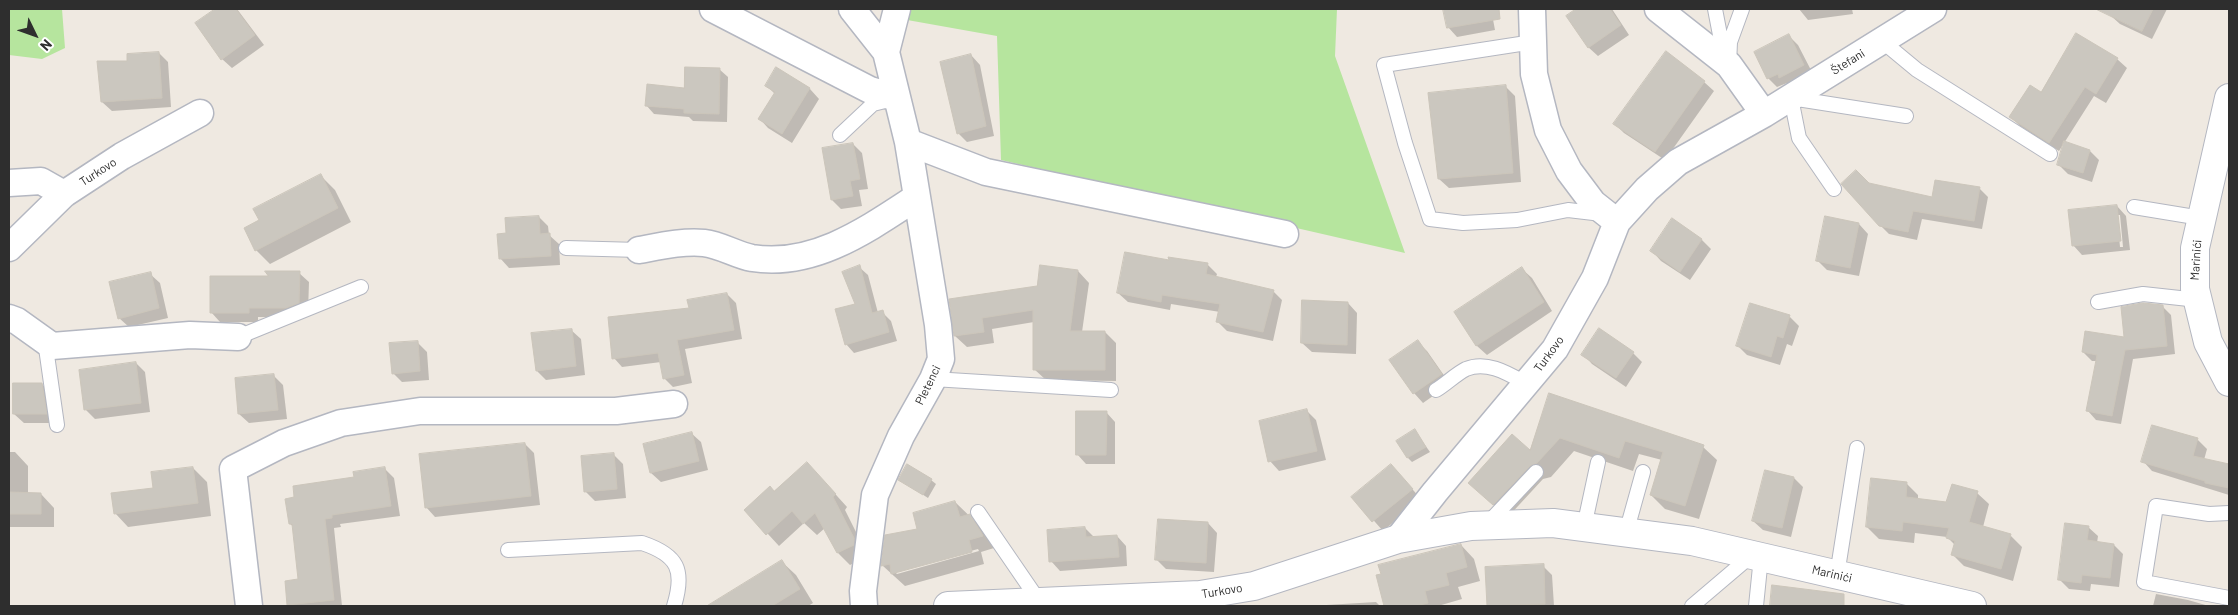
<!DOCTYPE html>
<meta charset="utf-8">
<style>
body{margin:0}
#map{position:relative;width:2238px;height:615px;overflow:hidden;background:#efe9e1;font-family:Barlow,sans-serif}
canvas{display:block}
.frame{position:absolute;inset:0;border:10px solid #2e2e2e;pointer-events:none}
.north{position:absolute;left:10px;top:10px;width:50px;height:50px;-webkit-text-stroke:4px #fff;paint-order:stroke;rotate:132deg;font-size:14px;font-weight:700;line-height:20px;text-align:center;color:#2e2e2e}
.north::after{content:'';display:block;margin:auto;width:18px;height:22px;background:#2e2e2e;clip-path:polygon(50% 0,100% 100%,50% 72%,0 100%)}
</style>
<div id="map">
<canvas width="2238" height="615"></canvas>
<div class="frame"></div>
<div class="north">N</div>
</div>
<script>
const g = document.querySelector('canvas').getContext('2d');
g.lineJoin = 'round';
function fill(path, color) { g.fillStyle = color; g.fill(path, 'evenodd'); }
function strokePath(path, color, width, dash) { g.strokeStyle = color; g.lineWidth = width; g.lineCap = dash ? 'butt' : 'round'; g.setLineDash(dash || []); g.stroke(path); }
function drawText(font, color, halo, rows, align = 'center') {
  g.font = font + ' Barlow,sans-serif'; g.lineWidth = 4; g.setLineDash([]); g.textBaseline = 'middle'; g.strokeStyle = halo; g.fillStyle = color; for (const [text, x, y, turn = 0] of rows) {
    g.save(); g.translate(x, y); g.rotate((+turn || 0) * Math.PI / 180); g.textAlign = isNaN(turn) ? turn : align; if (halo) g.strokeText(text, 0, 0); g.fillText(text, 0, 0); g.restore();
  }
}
fill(new Path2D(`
 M9,9H62L65,48L42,59L9,55Z
 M901,9H1337L1335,56L1405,253L1001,160L997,36L896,18Z`), '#b6e59e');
fill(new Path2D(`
 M217,9H237L264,45L232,68L222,59L197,23Z
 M1445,9H1491L1495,30L1457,37L1448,27Z
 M1578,9H1612L1629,35L1598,56L1588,47L1568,16Z
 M1799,9H1852L1853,14L1808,20Z
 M2113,9H2167L2152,39L2120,24L2110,15Z
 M1789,36L1798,45L1813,74L1790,86L1787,83L1777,87L1768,78Z
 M159,53L168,62L171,107L112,111L102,102L128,63Z
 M971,55L980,65L994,136L967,142L958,133Z
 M2117,59L2127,68L2106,103L2094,96L2059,151L2020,126L2011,117L2042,94Z
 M719,69L728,77L727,122L693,121L689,117L654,114L646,105L685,89Z
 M777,69L810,89L819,99L792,143L768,128L759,118L775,94L766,85Z
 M1704,82L1714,91L1665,160L1624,133L1615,124Z
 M1505,86L1515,96L1521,182L1449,188L1439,179Z
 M853,144L862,153L868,189L859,190L862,206L841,209L832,200Z
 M2090,151L2099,160L2092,182L2068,174L2058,164Z
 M321,176L335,190L351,222L270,264L256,250L261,221Z
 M1869,185L1933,198L1979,188L1988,197L1982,229L1922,219L1917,240L1889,234L1880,225Z
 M2117,206L2126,216L2130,250L2082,255L2073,245ZM2117,215H2120L2123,247H2120Z
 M539,217L548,226L549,235L559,244L560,265L509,268L500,258L507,235Z
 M1672,220L1702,240L1711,249L1690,280L1661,261L1652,251Z
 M1859,224L1868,234L1859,276L1827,270L1817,260Z
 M1170,261L1207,264L1217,274L1216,277L1273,291L1282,300L1273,341L1227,331L1217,321L1220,312L1171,304L1170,310L1128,302L1118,293Z
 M859,267L868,275L878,313L882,312L891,321L897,341L854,353L846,344L856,305Z
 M1522,269L1532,278L1552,311L1487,355L1477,346L1455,313Z
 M1078,271L1089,283L1082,332H1105L1116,343V381L1046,380L1034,369V322L992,329L994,343L967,347L955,336L950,300L1039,287Z
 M299,273L309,282L308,312L296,317H258V322H220L211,312L270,278Z
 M150,274L160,283L168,318L129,327L119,318Z
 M727,294L736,303L742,339L685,349L692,383L673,387L664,378L661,362L622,367L614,358L690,309Z
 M1348,303L1357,313L1356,354L1312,352L1302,343Z
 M2162,306L2171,315L2175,354L2133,359L2121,424L2096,420L2088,411L2097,361H2092L2083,352L2125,339Z
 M1789,316L1799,326L1792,346L1787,344L1780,365L1747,355L1738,346Z
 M571,330L581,339L585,375L546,380L537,371Z
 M417,342L427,352L429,380L402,382L393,373Z
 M1417,342L1427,351L1450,384L1423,403L1414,393Z
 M1633,353L1642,362L1626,387L1592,364L1583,354Z
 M136,363L145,372L150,412L95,419L85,409Z
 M274,376L283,385L287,419L249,423L239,414L236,379Z
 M42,384L51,394L55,423H24L14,414Z
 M1550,394L1703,447L1717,460L1699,519L1665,509L1651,495L1662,460L1639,454L1633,471L1574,451L1551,477L1543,479L1507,518L1470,483L1530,452Z
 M1307,411L1316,420L1326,460L1279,471L1270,461Z
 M1106,412L1115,422V464H1086L1077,454Z
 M1415,431L1430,452L1412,462L1408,458Z
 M691,433L701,442L708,470L661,482L651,473Z
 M2197,439L2207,449L2204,460L2229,465V495L2152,471L2143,461Z
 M525,444L534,453L540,505L435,517L426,507Z
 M9,452H15L28,466V494H41L54,508V527H9Z
 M613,454L623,464L626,498L595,501L585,491Z
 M1391,465L1421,499L1383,531L1353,497Z
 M193,468L207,482L211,516L128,527L115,513Z
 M384,468L394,478L400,516L340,524L341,527L334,528L342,606H290L288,605L299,580L294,527L290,524L355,478Z
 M1766,471L1794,478L1803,487L1791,537L1763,530L1753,521Z
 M819,476L847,507L845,510L866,552V557L850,565L838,553L825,528L817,535L804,523L779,546L746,510Z
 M900,480H931L936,484L928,498Z
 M1906,483L1918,495V500L1947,504L1977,493L1989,504L1983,527L2010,535L2022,547L2013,581L1964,566L1952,554L1955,545L1947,537L1915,533L1914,543L1879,539L1867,527Z
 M955,502L982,528L994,548L981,552L984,564L905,586L883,566L886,536L919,530ZM978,549L979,551L897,574L895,572Z
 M1208,523L1217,533L1214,572L1166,569L1157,560Z
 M2088,527L2098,536L2097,543L2114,545L2123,554L2119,587L2091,584L2090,591L2069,589L2059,579Z
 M1085,528L1095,538L1117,536L1126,546L1127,566L1060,571L1051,561Z
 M1461,545L1474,559L1480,581L1458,587L1462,599L1438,606H1385L1378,576Z
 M782,562L796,575L813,603L808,606H720L717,601Z
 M1543,566L1552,575L1554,606H1488Z
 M1774,587L1830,602L1829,606H1771Z
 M2156,594L2188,600L2209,606H2153Z
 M1376,602L1380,606H1326V605Z`), '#0003');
const building = new Path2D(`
 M215,9H236L255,35L221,60L195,23Z
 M1443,9H1499L1500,19L1447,28Z
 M1576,9H1610L1621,25L1588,48L1566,16Z
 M2096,9H2153L2142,31Z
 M2076,33L2118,58L2096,94L2085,87L2049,143L2009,117L2030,85L2041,92Z
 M1789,34L1804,65L1779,78L1778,74L1767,79L1754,52Z
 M1666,51L1705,81L1655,152L1613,124Z
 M159,52L162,98L101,102L97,61H127V54Z
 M971,54L986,126L957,134L940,62Z
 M685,67L720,68L719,114L684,113V109L645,106L647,84L684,88Z
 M776,67L810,88L782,134L758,119L775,92L765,86Z
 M1506,85L1513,173L1438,179L1428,93Z
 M2064,141L2090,150L2083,173L2057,165Z
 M853,143L860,179L850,181L853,196L831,200L822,148Z
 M1856,170L1869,183L1932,197L1935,180L1980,187L1974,221L1913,211L1908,232L1879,226L1841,184Z
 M321,174L338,208L255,251L244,228L259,220L253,209Z
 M2117,205L2121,241L2072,246L2068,210Z
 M539,216L540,234L550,233L551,256L499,259L497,234L506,233L505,218Z
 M1825,216L1859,223L1850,268L1816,261Z
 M1672,218L1702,239L1680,272L1650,251Z
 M1125,252L1169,260L1168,257L1208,263L1206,274L1274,290L1263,332L1216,322L1220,304L1162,295L1161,302L1117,293Z
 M860,265L872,313L883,310L889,332L845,345L835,309L855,304L842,272Z
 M1040,265L1078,270L1070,331H1105V370H1033V310L982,318L984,332L954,336L949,299L1037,286Z
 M1522,267L1544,302L1476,346L1454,312Z
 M265,271H300L299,303L286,308H249V313H210V276H268Z
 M151,272L159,308L118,319L109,282Z
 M727,293L734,330L677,340L684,375L663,379L658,353L612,359L608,317L689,308L687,300Z
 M1302,300L1348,302L1347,345L1301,343Z
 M1750,303L1790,315L1783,338L1777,336L1771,357L1736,346Z
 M2143,303L2163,305L2167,346L2125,350L2112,416L2086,411L2097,355L2082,352L2085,331L2124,337L2121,307Z
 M1599,328L1634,352L1616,378L1581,355Z
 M572,329L576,366L536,371L531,333Z
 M1418,340L1442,374L1413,394L1389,360Z
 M418,341L420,371L392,374L389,343Z
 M136,362L141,403L84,410L79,370Z
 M274,374L278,410L238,414L235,378Z
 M13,383H42L47,414H13Z
 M1549,393L1704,445L1685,506L1650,495L1663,452L1625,441L1619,458L1560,438L1537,463L1530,466L1493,505L1468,483L1512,434L1530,450Z
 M1307,409L1317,451L1268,462L1259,421Z
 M1076,411H1107L1106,455H1076Z
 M2152,425L2198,438L2193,456L2229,464V488L2205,483V481L2141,462Z
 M1415,429L1426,447L1407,458L1396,441Z
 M692,432L699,461L650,473L643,444Z
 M525,443L531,496L425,508L419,454Z
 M614,453L617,489L584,492L581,456Z
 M807,462L836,494L833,497L854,538V545L837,553L815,513L803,524L792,511L766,535L744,510L770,486L774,491Z
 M907,464L932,479L923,495L898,480Z
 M1391,464L1413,489L1372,522L1351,497Z
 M193,467L198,503L114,514L111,493L153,488L151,472Z
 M385,467L391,506L332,515V518L325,519L334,600L287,605L285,581L298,579L292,524H289L285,499L294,497L293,486L354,477L353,472Z
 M1765,470L1794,477L1782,528L1752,521Z
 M1871,478L1907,482L1906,497L1946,502L1952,484L1978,491L1969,522L2011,534L2001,569L1951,555L1955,541L1946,538L1949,528L1903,522L1902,531L1866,527Z
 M9,492L41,493V514H9Z
 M955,501L960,517L970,514L982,534L983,536L969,540L972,552L891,574L890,564L881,566L885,535L917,529L913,513Z
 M1158,519L1208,522L1206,563L1155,560Z
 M2065,523L2089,526L2087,540L2114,544L2110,578L2082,575L2081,583L2058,580Z
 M1085,527L1086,537L1117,535L1119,557L1049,562L1047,530Z
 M1461,544L1467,567L1446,573L1449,585L1425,591L1428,603L1416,606H1384L1376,575L1381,574L1378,565Z
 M782,560L800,589L772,606H707Z
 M1544,564L1545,604L1487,606L1485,567Z
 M1772,585L1844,594V606H1770Z`);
fill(building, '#cbc7bf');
strokePath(building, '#cbc5ba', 1);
const lane = new Path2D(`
 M1715,9L1720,35L1729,53
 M1882,41L1917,70L2050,154
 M1533,42L1384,65L1405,143L1430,219L1463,223L1517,220L1568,210L1602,214
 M1729,65L1730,42L1742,9
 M840,135L873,104L889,100
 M1834,189L1799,138L1791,98L1906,116
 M2134,207L2201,218
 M566,248L639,250
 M2098,302L2143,294L2198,300
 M238,337L361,287
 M45,341L57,425
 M933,379L1111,390
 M1436,390C1446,384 1456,374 1466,369C1487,360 1509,374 1527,384
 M978,512L1039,601
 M2229,513L2209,514L2156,506L2144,582L2229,598
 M1487,524L1536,472
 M1584,527L1598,462
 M1626,533L1643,472
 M508,550L642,543C678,555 685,570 674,606
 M1837,575L1857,448
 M1692,606L1752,555
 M1756,606L1761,557`);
const street = new Path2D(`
 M713,9L870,90L897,98
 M852,9L886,52L908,142L938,325L941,359L933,379L901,436L875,495L863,591L864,606
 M1532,9L1534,74L1548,130L1569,171L1593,203L1617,222
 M1658,9L1729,65L1764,114
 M886,52L897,9
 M908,142L986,172L1285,234
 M9,183L41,181L64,194
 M9,248L64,194L122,156L200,113
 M639,250C661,246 683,241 704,243C721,245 736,255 752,258C814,268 868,229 917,197
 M9,318L17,321L52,346L190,335L238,337
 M1398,539L1435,492L1555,349L1595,278L1617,222L1647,189L1678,162L1764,114L1933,9
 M249,606L233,469L284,443L341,423L420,411H616L674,404`);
const secondary = new Path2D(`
 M2229,98L2195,248V289L2208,342L2229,382
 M948,606L1200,595L1254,586L1398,539L1471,526L1553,523L1692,541L1972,606`);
strokePath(lane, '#b4b7c1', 16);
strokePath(street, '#b4b7c1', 29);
strokePath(secondary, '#b4b7c1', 30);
strokePath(lane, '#fff', 14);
strokePath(street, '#fff', 26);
strokePath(secondary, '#fff', 28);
drawText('12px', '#2e2e2e', '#fff', [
 ["Štefani",1848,62,-32],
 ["Turkovo",98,172,-33],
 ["Marinići",2196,260,-86],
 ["Turkovo",1549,354,-54],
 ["Pletenci",928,385,-64],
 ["Marinići",1832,574,13],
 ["Turkovo",1222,591,-9]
]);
</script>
